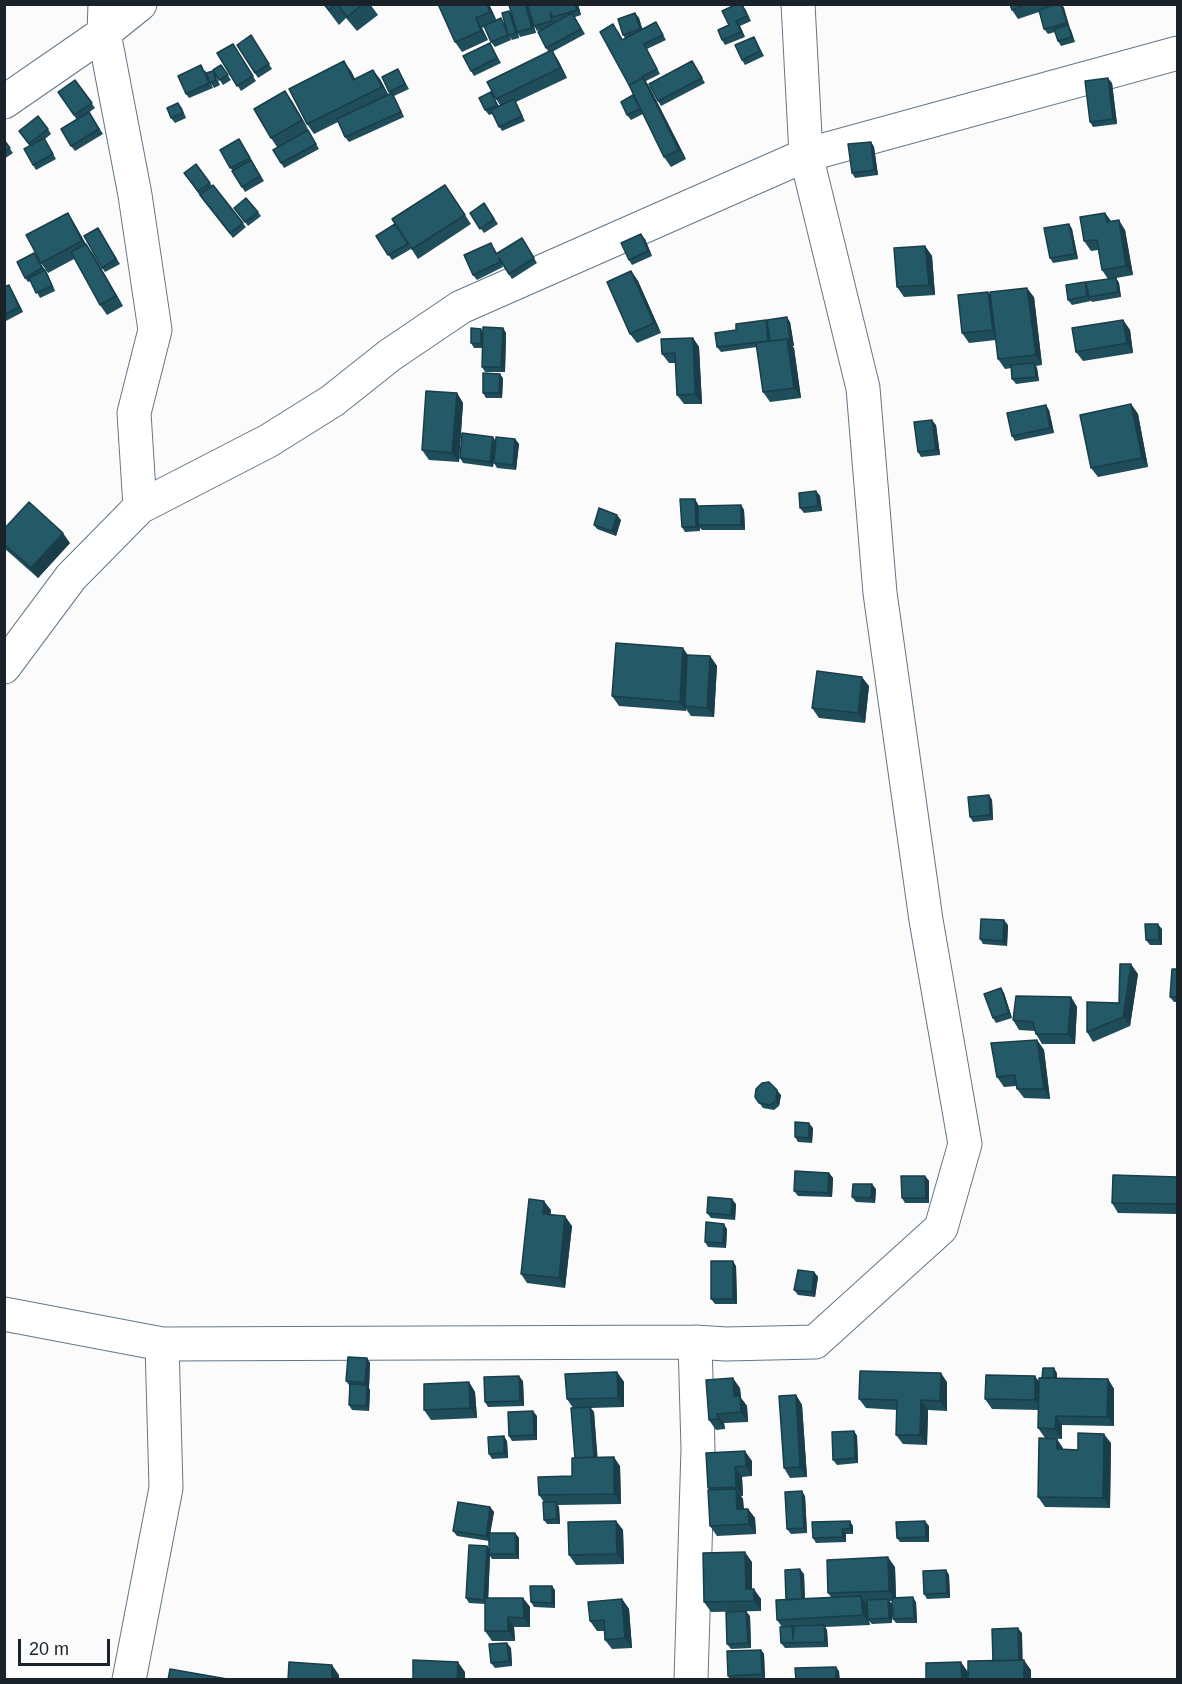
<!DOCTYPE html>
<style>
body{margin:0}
#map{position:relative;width:1182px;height:1684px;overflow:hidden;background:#fbfbfb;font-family:Arial,sans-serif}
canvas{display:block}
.frame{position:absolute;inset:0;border:6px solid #1a222a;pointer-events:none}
.scale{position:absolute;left:18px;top:1639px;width:92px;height:27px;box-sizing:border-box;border:3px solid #1a222a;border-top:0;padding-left:8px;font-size:18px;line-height:21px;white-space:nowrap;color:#1a222a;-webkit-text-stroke:4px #fbfbfb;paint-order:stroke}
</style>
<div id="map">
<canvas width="1182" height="1684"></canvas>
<div class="frame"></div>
<div class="scale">20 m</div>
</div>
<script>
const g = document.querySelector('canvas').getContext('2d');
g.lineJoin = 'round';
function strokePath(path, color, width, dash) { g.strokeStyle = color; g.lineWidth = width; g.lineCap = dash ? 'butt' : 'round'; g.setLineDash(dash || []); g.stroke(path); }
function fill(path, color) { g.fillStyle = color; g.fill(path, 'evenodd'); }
const minor = new Path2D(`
 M105,4L104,33L135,195L155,330L134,413L140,507
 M4,102L104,33L140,4
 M4,667L71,577L140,507L268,441L332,401L390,355L461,307L806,155L1178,53
 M4,1314L162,1344L166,1488L129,1680
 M162,1344L695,1342L726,1344L815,1342L941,1228L965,1144L926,920L880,593L863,388L806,155L798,4
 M691,1680L698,1449L695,1342`);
strokePath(minor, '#627788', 35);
strokePath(minor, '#fff', 33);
fill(new Path2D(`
 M323,4H370L378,15L357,31L346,18L339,25Z
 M438,4H489L496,20L504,23L507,31L512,15L527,4H578L581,15L575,17L585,34L552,52L558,60L567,78L516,102L525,121L502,131L492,114L489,115L485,110L491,92L499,106L500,105L496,99L549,52L546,48L541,30L537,31L533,24L536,33L520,37L518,33L519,38L512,40L510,37L511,40L495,47L491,42L484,27L482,28L488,40L462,52L455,42Z
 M1010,4H1062L1064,8L1069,28L1075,42L1061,46L1058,41L1055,32L1048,34L1044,29L1039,12L1018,19L1012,10Z
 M745,8L751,21L740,26L745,37L725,45L722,40L729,25Z
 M635,13L639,18L642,29L656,22L666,40L647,49L660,74L646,81L650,88L686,159L671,167L664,157L643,114L631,120L627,115L633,95L629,85L617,29L623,40L625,38L623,35Z
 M251,35L272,69L258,78L237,45Z
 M754,37L757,42L764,56L745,65L742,60Z
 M490,43L501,63L474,76L471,71Z
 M233,44L256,81L241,91L217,53Z
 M692,61L705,83L661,106L658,101Z
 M221,65L231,80L223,85L213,70Z
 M398,69L409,89L394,96L404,117L349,142L345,137L338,122L314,134L307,124L351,71L355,79H380L388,94L390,93L389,92Z
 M205,70L208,77L213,71L216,76L220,85L214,88L211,83L213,88L189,98L186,94Z
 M75,80L95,108L84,116L89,112L103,134L75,151L71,146L77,120L58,92Z
 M1112,83L1117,124L1093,127L1090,122Z
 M292,101L319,149L284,168L281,163L277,147L271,138Z
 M178,103L182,108L186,118L175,123L171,118Z
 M48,129L51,134L45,139L56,159L36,170L33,165L30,146L19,131Z
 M4,140L13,153L4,159Z
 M871,142L874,147L878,175L855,178L852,173Z
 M242,144L264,181L245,192L220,150Z
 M196,164L212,186L246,227L233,238L203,200L184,173Z
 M445,185L471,224L418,259L392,219Z
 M484,203L498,224L484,233L470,213Z
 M234,208L258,212L261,216L248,226Z
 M68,213L74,223L86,244L93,254L123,306L107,315L100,305L74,259L48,273L41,263Z
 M1105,213L1111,221L1125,230L1133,275L1116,278L1119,283L1121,297L1092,302L1090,299L1091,301L1072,305L1068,300L1085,282L1087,285L1108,279L1102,270L1098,250L1091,251L1084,241Z
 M395,224L411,249L392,260L376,236Z
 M1069,224L1072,229L1078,259L1053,263L1050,258Z
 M98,228L120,264L105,272L102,268Z
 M522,238L537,263L512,279L502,264L503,267L477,280L473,275L494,248L497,253Z
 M645,239L652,256L632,265L629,260Z
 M925,246L932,256L935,295L904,297L897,287Z
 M34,253L48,275L55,291L40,298L31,281L28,282L25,278Z
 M631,271L638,281L661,333L637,343L630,334Z
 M4,287L12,290L23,312L4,322Z
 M988,292L990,294L1034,297L1042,365L1036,366L1037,368L1039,381L1016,384L1012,379V368L1005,369L998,359L996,340L969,343L962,333Z
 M1123,320L1130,330L1133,353L1083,361L1076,352Z
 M767,322H790L794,346H792L794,348L801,398L770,402L763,392L757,347L721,352L717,347L736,330Z
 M503,328L506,333L505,372H485L482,367L483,348H474L471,343L483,332Z
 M693,338L699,347L702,404H684L677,395L675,363H669L662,354Z
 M503,378L502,398H486L483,393Z
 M457,393L463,403L459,462L429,460L422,450Z
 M1131,404L1138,414L1148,467L1098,477L1091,468Z
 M1049,410L1054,433L1015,441L1012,436Z
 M936,425L940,455L921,457L918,452Z
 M493,437L496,442L493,467L463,463L460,458Z
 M515,439L519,444L516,470L497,468L494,463Z
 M816,491L820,496L822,511L804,513L800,508Z
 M698,504V507L741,505L744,510L745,530H702L699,527L700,531L685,532L682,527Z
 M621,520L616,536L597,529L594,525Z
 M4,529L70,543L38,578L4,548Z
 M688,655L710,656L717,666L714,717L691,716L686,709V711L619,706L612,696Z
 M869,686L865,723L819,718L812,708Z
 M989,795L992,800L993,820L973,822L970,817Z
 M1008,925L1007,946L983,944L980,939Z
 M1162,929V945H1150L1146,940Z
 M1178,969V1002H1174L1170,997Z
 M1138,974L1130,1026L1093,1042L1087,1032L1119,1003Z
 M1001,988L1004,993L1012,1018L996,1023L993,1018Z
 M1071,997L1077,1007L1075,1044H1042L1036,1034L1035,1031L1019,1030L1013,1020Z
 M1037,1040L1044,1050L1050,1099L1024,1098L1017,1089L1016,1086L1004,1087L997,1077Z
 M781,1095L779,1106L774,1110L763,1108L755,1097Z
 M813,1128L812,1143L798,1142L795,1137Z
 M829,1173L833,1178L832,1197L798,1196L794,1191Z
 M925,1176L929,1181V1203H905L902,1198Z
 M1178,1177V1214L1118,1213L1112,1203Z
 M876,1189L875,1203L856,1202L852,1197Z
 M736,1204L735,1220L711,1218L707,1213Z
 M551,1210L550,1215L572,1226L565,1288L527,1283L521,1274Z
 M727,1229L726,1248L708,1247L705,1242Z
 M736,1266L737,1304H715L711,1299Z
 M814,1272L818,1277L815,1297L798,1295L794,1290Z
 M367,1358L370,1363L369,1388L370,1390L369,1411L352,1410L349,1405V1385L346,1381Z
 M617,1372L624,1382V1407L591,1408L594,1412L597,1457L620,1466L621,1504L558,1505L559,1507L560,1524H547L544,1520V1502L539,1495L572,1476L575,1458L573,1408L567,1399Z
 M1057,1373V1378L1108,1379L1114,1389V1426L1062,1425V1439L1045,1438L1038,1428L1039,1410L992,1409L985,1399L1039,1381L1042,1378Z
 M523,1381L524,1406L488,1407L485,1402Z
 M469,1382L475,1392L477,1418L431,1420L424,1410Z
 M947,1382V1411L928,1410L927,1445L903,1444L896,1435L897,1410L866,1408L859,1399Z
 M740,1388L741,1398L747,1406L748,1422L724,1423L725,1429L716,1430L709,1420Z
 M796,1395L802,1405L807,1477L790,1478L784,1468Z
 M537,1416V1440L512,1441L509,1436Z
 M854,1431L857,1436L858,1463L837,1465L833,1460Z
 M507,1441L508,1458L492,1459L489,1454Z
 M1111,1443L1110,1508L1045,1507L1038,1497L1063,1448V1449L1078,1450Z
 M706,1453L752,1461V1476L742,1477L743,1496H741L743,1499L744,1509H748L755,1518L756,1534L717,1536L710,1526V1490L708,1488Z
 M805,1496L807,1533L791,1534L787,1529Z
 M490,1507L494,1512L490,1533H515L519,1538V1559H492L490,1556L488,1598H523L530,1607V1627H514L515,1641H492L485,1631V1604L469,1603L466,1598L487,1546L489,1549V1541L457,1536L453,1531Z
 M616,1521L623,1530L624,1564L576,1565L569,1555Z
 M853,1526V1534H846V1542L816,1543L813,1538Z
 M929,1526V1542H900L897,1538Z
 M752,1562V1589L761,1599V1611L711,1612L704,1602Z
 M895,1567L896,1598L916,1602L917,1623H896L893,1619L892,1601H889L892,1604V1623L872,1624L869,1621L870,1625L825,1627L827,1630L828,1647L785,1648L781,1643L782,1627L777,1620L786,1600L804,1574L805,1599L831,1597L828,1593Z
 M946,1570L949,1575L950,1598L927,1599L924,1594Z
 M555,1590V1608L534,1607L531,1602Z
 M622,1599L629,1609L632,1648L612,1649L605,1640V1631H597L590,1621Z
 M750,1616L751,1648L731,1649L727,1644Z
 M511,1648L512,1666L495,1668L491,1663Z
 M761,1650L764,1654L765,1679L730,1680L728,1676Z`), '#1f4d59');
fill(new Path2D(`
 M487,4H489L497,21L490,12Z
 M525,4L528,6L536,33L532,28Z
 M575,4H578L581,15L577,10Z
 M1061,4L1064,8L1070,28L1067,23Z
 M509,11L513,16L519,38L516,33Z
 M635,13L639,18L644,34L640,29Z
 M476,18L482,28L488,40L481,31Z
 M736,21L740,26L745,37L741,32Z
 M1068,25L1071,30L1075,42L1072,37Z
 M552,50L558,60L567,78L560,68Z
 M344,61L351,71L360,90L353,80Z
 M373,70L380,79L389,96L382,87Z
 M643,78L650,88L686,159L679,150Z
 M1108,78L1112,83L1117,124L1113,119Z
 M285,91L292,101L309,130L302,120Z
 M392,93L395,98L404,117L401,112Z
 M871,142L874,147L878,175L874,170Z
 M68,213L74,223L89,250L82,241Z
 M1105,213L1112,223L1107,222Z
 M1119,220L1125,230L1133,275L1126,266Z
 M1069,224L1072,229L1078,259L1075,254Z
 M641,234L645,239L652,256L648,251Z
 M86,244L93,254L123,306L116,296Z
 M925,246L932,256L935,295L929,285Z
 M34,253L48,275L55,291L52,286Z
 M631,271L638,281L661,333L654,323Z
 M1116,278L1119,283L1121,297L1118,292Z
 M1085,282L1089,287V297L1091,301L1087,296Z
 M9,285L12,290L23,312L19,307Z
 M1027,288L1034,297L1042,365L1036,355Z
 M988,292L995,302L1000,340L993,330Z
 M787,317L790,322L794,346L790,341Z
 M1123,320L1130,330L1133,353L1127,343Z
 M503,328L506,333L505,372L501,367Z
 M481,329L484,334V348L481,344Z
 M693,338L699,347L702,404L695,394Z
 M787,339L794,348L801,398L794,388Z
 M1034,363L1037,368L1039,381L1036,377Z
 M500,374L503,378L502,398L499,393Z
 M457,393L463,403L459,462L452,453Z
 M1131,404L1138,414L1148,467L1142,458Z
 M1046,405L1049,410L1054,433L1050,428Z
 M932,420L936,425L940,455L936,450Z
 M493,437L496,442L493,467L490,462Z
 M515,439L519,444L516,470L513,465Z
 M816,491L820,496L822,511L818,506Z
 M695,499L698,504L700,531L696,527Z
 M741,505L744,510L745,530L741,525Z
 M617,515L621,520L616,536L612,531Z
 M63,533L70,543L38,578L31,568Z
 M683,648L690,658L685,706L686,709V711L680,702Z
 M710,656L717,666L714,717L707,708Z
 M862,677L869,686L865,723L858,713Z
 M989,795L992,800L993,820L990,815Z
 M1004,920L1008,925L1007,946L1003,941Z
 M1158,924L1162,929V945L1159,940Z
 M1131,964L1138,974L1130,1026L1123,1017Z
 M1001,988L1004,993L1012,1018L1009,1013Z
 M1071,997L1077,1007L1075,1044L1068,1034Z
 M1037,1040L1044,1050L1050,1099L1044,1089Z
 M777,1090L781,1095L779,1106L776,1101Z
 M809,1123L813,1128L812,1143L809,1138Z
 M829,1173L833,1178L832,1197L828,1193Z
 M925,1176L929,1181V1203L926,1198Z
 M872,1184L876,1189L875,1203L871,1198Z
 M732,1199L736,1204L735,1220L731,1215Z
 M544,1201L551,1210L550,1224L543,1214Z
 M565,1216L572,1226L565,1288L559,1278Z
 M724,1224L727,1229L726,1248L723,1243Z
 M733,1261L736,1266L737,1304L733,1299Z
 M814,1272L818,1277L815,1297L812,1292Z
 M367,1358L370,1363L369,1388L365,1383Z
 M1054,1368L1057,1373V1386L1054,1381Z
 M617,1372L624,1382V1407L618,1398Z
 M941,1373L947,1382V1411L940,1401Z
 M519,1376L523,1381L524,1406L520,1401Z
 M1035,1376L1042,1386V1410L1035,1400Z
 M733,1378L740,1388L741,1398L747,1406L748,1422L741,1412L734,1396Z
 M1108,1379L1114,1389V1426L1107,1417Z
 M469,1382L475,1392L477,1418L470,1408Z
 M367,1385L370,1390L369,1411L366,1406Z
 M796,1395L802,1405L807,1477L800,1467Z
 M921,1400L928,1410L927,1445L920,1435Z
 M590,1407L594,1412L598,1462L594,1457Z
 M533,1411L537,1416V1440L534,1435Z
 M717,1414L724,1423L725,1429L718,1419Z
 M1056,1416L1062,1425V1439L1055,1429Z
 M854,1431L857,1436L858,1463L855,1458Z
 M1104,1434L1111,1443L1110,1508L1103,1498Z
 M504,1436L507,1441L508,1458L504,1453Z
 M1057,1439L1063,1448V1459L1057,1449Z
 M745,1451L752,1461V1476L746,1466Z
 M614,1457L620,1466L621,1504L614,1494Z
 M735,1467L742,1477L743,1496L736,1487Z
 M736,1489L743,1499L744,1519L737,1509Z
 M802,1491L805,1496L807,1533L804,1528Z
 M556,1502L559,1507L560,1524L557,1519Z
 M490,1507L494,1512L489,1541L486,1536Z
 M748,1509L755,1518L756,1534L749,1524Z
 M616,1521L623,1530L624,1564L617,1554Z
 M850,1521L853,1526V1534L850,1529Z
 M925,1521L929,1526V1542L926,1537Z
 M842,1529L846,1534V1542L843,1537Z
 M515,1533L519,1538V1559L516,1554Z
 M487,1546L491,1551L489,1554L490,1556L488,1605L484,1600Z
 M745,1552L752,1562V1599L746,1589Z
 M888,1557L895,1567L896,1600L889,1591Z
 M800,1569L804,1574L805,1606L802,1601Z
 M946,1570L949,1575L950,1598L947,1593Z
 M552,1586L555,1590V1608L552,1603Z
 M754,1589L761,1599V1611L754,1601Z
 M861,1596L868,1606V1619L870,1625L863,1615Z
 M913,1597L916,1602L917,1623L914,1618Z
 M523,1598L530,1607V1627L524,1618Z
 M622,1599L629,1609L632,1648L625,1638Z
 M888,1599L892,1604V1623L889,1618Z
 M746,1611L750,1616L751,1648L748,1643Z
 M508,1617L514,1627L515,1641L508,1631Z
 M824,1625L827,1630L828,1647L825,1642Z
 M1018,1628L1022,1633L1023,1668L1019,1663Z
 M507,1643L511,1648L512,1666L509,1661Z
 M761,1650L764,1654L765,1679L762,1674Z
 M1024,1660L1031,1670V1680H1024Z
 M458,1662L465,1672V1680H457Z
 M961,1662L968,1672V1680H962Z
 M332,1665L339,1675V1680H332Z
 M836,1667L839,1671L840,1680H836Z`), '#193e49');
const building = new Path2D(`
 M324,4H336L329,10Z
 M337,4H363L347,17Z
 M438,4H487L490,12L476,18L481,31L455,42Z
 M511,4H525L532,28L517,32L509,5Z
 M527,4H575L577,10L553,17L550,12L552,21L534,26Z
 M737,4H742L747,16L736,21L741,32L722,40L718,30L729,25L722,11Z
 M1010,4H1027L1012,10Z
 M1056,4H1061L1067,23L1044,29L1039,10Z
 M509,11L516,33L508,35L502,13Z
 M572,13L581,29L546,48L538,32Z
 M635,13L640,29L623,35L618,19Z
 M501,18L508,35L491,42L484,26Z
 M656,22L663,35L644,44L657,69L642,77L643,78L629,85L600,32L613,24L622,40Z
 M1068,25L1072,37L1058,41L1054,29Z
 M251,35L269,64L255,73L237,45Z
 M754,37L760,51L742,60L735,45Z
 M490,43L497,58L471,71L463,56Z
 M233,44L253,76L237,86L217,53Z
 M552,50L560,68L496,99L487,82Z
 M344,61L353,80L373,70L382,87L307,124L289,89Z
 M692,61L702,78L658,101L649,84Z
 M201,65L209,83L186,94L178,76Z
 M221,65L228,75L219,80L213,70Z
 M398,69L405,84L389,92L382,77Z
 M213,71L216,80L210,83L206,73Z
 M643,78L679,150L664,157L629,85Z
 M1108,78L1113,119L1090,122L1085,81Z
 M75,80L92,103L74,115L58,92Z
 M285,91L302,120L271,138L254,109Z
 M491,92L497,105L485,110L479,98Z
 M392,93L401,112L345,137L337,119Z
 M633,95L640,109L627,115L621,102Z
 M514,99L522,116L499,127L491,110Z
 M178,103L183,113L171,118L167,108Z
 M89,112L99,129L71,146L61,129Z
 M38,116L48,129L29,144L19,131Z
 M308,130L316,144L281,163L273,150Z
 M44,138L53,154L33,165L24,149Z
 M239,139L250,158L230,168L220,150Z
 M4,140L10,148L4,152Z
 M871,142L874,170L852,173L848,144Z
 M251,160L260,176L242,187L232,171Z
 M196,164L210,183L198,191L184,173Z
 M213,185L243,223L230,233L200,195Z
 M445,185L465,215L412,249L392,219Z
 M246,198L258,212L245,222L234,208Z
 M484,203L494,219L480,229L470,213Z
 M68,213L82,241L41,263L26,235Z
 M1105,213L1107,222L1119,220L1126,266L1102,270L1097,240L1084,241L1080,217Z
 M395,224L408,244L388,255L376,236Z
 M1069,224L1075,254L1050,258L1044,228Z
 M98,228L116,259L102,268L84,236Z
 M641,234L648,251L629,260L621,243Z
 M522,238L534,258L509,274L499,258L500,262L473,275L464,255L491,243L496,254Z
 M86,244L116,296L100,305L71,252Z
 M925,246L929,285L897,287L894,248Z
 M34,253L42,268L25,278L17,262Z
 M45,270L52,286L36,293L29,278Z
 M631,271L654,323L630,334L607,282Z
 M1116,278L1118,292L1089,297L1086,282Z
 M1085,282L1087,296L1068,300L1066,285Z
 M9,285L19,307L4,315V287Z
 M1027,288L1036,355L998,359L990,292Z
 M988,292L993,330L962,333L958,295Z
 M787,317L790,341H789L787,339L770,341L767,320Z
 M766,320L768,341L717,347L715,333L736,330V324Z
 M1123,320L1127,343L1076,352L1072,328Z
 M483,327L503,328L501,367H482Z
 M471,328L481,329V344L471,343Z
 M693,338L695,394L677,395L675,353L662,354L661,339Z
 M787,339L794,388L763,392L756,343Z
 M1034,363L1036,377L1012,379L1011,365Z
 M483,373L500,374L499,393H483Z
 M426,391L457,393L452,453L422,450Z
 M1131,404L1142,458L1091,468L1080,415Z
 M1046,405L1050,428L1012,436L1007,413Z
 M932,420L936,450L918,452L914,422Z
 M462,433L493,437L490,462L460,458Z
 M496,437L515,439L513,465L494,463Z
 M816,491L818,506L800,508L799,493Z
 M680,499H695L696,527H682Z
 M29,502L63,533L31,568L4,544V529Z
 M741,505V525H698V506Z
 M599,508L617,515L612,531L594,525Z
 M616,643L683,648L680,702L612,696Z
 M687,655L710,656L707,708L685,706Z
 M817,671L862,677L858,713L812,708Z
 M989,795L990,815L970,817L968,797Z
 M981,919L1004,920L1003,941L980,939Z
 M1145,924H1158L1159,940H1146Z
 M1120,964H1131L1123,1017L1087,1032V1002L1119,1003Z
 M1172,969H1178V997H1170Z
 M1001,988L1009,1013L993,1018L984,994Z
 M1016,996L1071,997L1068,1034H1036L1033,1022L1013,1020Z
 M1037,1040L1044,1089H1017L1015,1075L997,1077L991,1043Z
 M769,1082L777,1090L776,1101L770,1105L759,1103L755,1097L756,1089L762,1083Z
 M795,1122L809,1123V1138L795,1137Z
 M795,1171L829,1173L828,1193L794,1191Z
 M1113,1175L1178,1177V1204L1112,1203Z
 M901,1176H925L926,1198H902Z
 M853,1184H872L871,1198L852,1197Z
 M708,1197L732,1199L731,1215L707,1213Z
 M529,1199L544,1201L543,1214L565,1216L559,1278L521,1274Z
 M706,1222L724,1224L723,1243L705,1242Z
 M711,1261H733V1299H711Z
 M798,1270L814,1272L812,1292L794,1290Z
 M348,1357L367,1358L365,1383L346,1381Z
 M1043,1368H1054V1378H1042Z
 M860,1371L941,1373L940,1401L921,1400L920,1435H896L897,1400L859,1399Z
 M617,1372L618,1398L567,1399L565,1374Z
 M986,1375L1035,1376V1400L985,1399Z
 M519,1376L520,1401L485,1402L484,1377Z
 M733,1378L734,1396H740L741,1412L717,1414L718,1419L709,1420L706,1380Z
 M1039,1378L1108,1379L1107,1417L1056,1416L1055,1429L1038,1428Z
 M469,1382L470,1408L424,1410V1384Z
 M350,1384L367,1385L366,1406L349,1405Z
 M796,1395L800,1467L784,1468L779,1396Z
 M590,1407L594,1457L575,1458L571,1408Z
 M533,1411L534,1435L509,1436L508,1412Z
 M854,1431L855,1458L833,1460L832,1432Z
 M1078,1433L1104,1434L1103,1498L1038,1497L1039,1438L1057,1439V1449L1078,1450Z
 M504,1436V1453L489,1454L488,1437Z
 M745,1451L746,1466L735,1467L736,1487L708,1488L706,1453Z
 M614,1457V1494L539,1495L538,1477L572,1476V1458Z
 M736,1489L737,1509H748L749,1524L710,1526L708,1490Z
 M802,1491L804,1528L787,1529L785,1492Z
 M458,1502L490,1507L486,1536L453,1531Z
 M543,1502H556L557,1519L544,1520Z
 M616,1521L617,1554L569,1555L568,1522Z
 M850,1521V1529H842L843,1537L813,1538L812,1522Z
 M925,1521L926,1537L897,1538L896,1522Z
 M489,1533H515L516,1554H489Z
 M469,1545L487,1546L484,1600L466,1598Z
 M745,1552L746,1589H754V1601L704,1602L703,1553Z
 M888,1557L889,1591L828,1593L827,1560Z
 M800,1569L802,1599L786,1600L785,1570Z
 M946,1570L947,1593L924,1594L923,1571Z
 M530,1586H552V1603L531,1602Z
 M861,1596L863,1615L777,1620L776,1600Z
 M913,1597L914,1618L893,1619L892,1598Z
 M485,1598H523L524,1618L508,1617V1631H485Z
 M622,1599L625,1638L605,1640L604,1620L590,1621L588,1602Z
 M888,1599L889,1618L868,1619L867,1600Z
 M746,1611L748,1643L727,1644L726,1612Z
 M824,1625L825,1642L781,1643L780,1627L792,1626L793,1639L794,1626Z
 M1018,1628L1019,1660L993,1661L992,1629Z
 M507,1643L509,1661L491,1663L489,1644Z
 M761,1650L762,1674L728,1676L727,1651Z
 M413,1660L458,1662L457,1680H413Z
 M1024,1660V1680H968V1661Z
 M289,1662L332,1665V1680H288Z
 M961,1662L962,1680H926V1663Z
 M836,1667V1680H796L795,1668Z
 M170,1669L227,1679V1680H168Z`);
fill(building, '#245968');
strokePath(building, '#193e49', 1.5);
</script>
